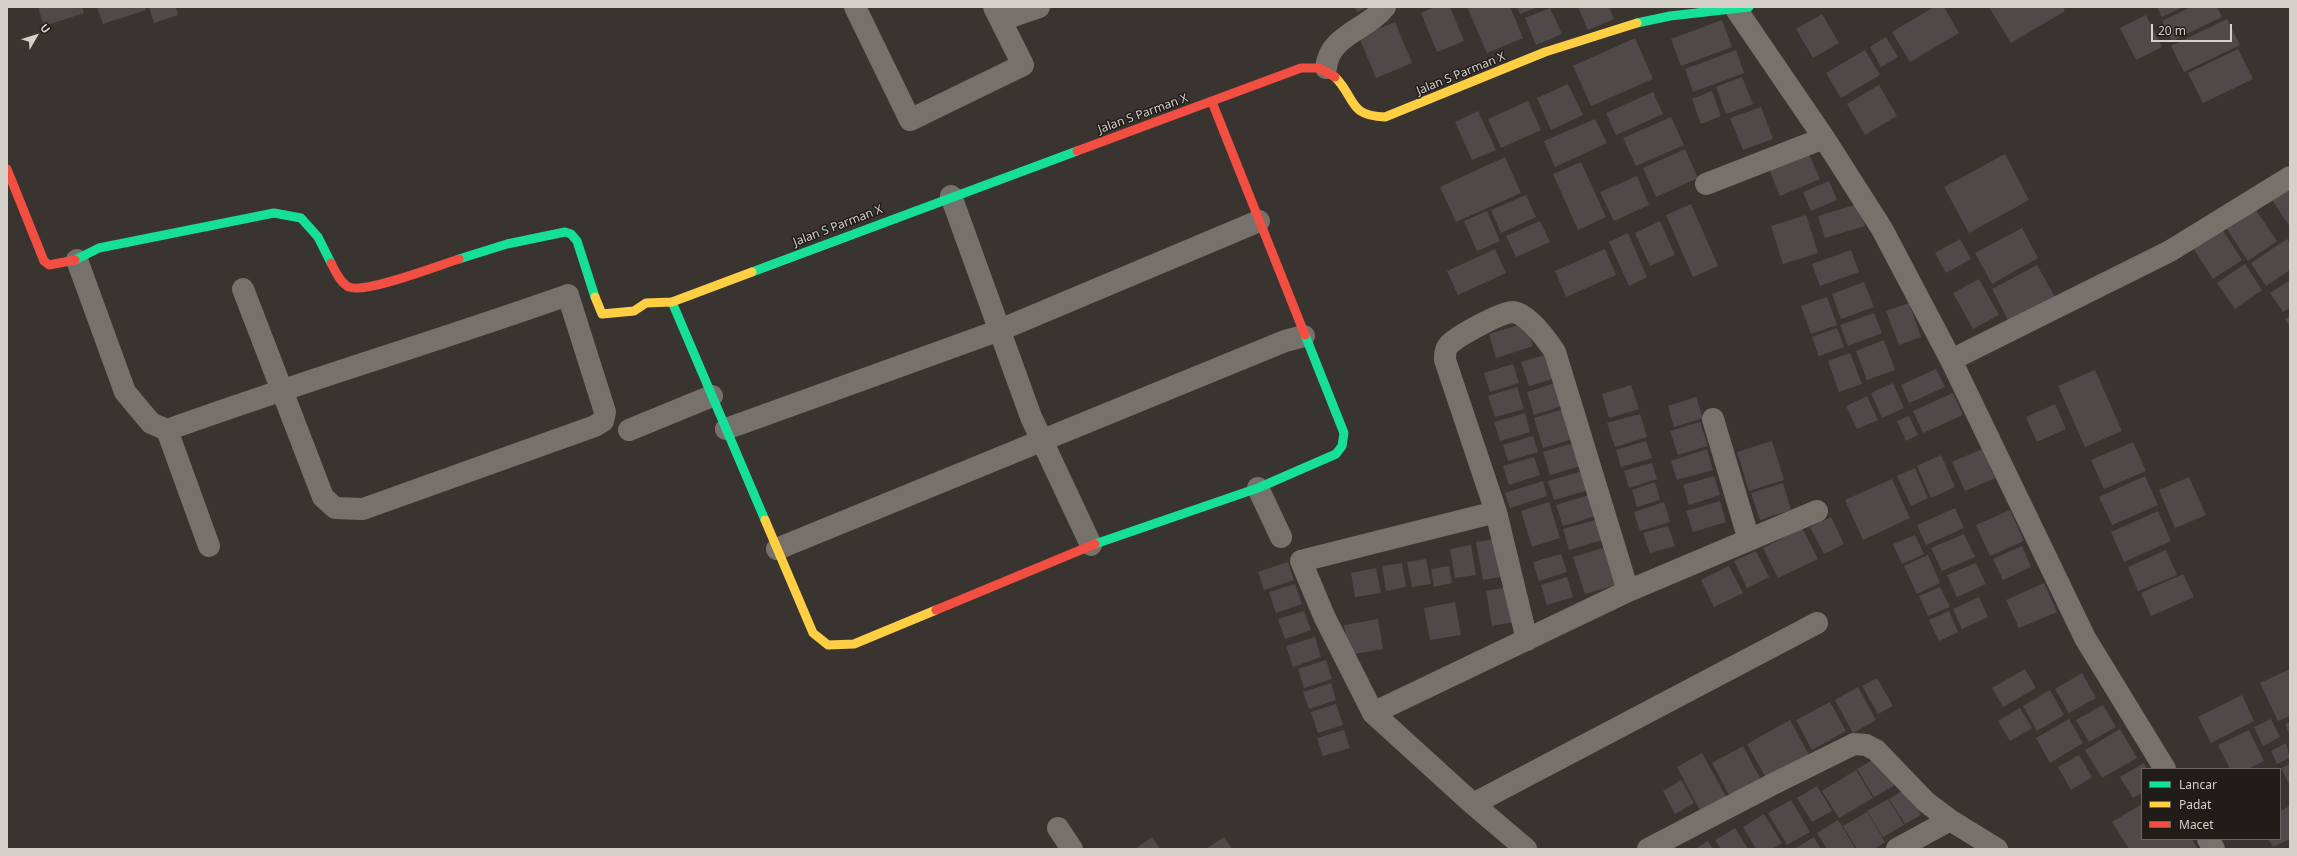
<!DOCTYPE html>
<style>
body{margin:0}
#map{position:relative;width:2297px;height:856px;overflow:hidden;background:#39342f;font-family:"Noto Sans",sans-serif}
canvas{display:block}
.frame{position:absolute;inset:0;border:8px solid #d6d0cb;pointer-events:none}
.legend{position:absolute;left:2141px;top:768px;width:140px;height:72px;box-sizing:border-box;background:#201c18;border:1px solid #696460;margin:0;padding:5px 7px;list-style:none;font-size:12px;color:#d6d0cb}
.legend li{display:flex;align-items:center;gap:8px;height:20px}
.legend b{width:20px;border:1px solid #696460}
.north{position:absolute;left:16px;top:16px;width:40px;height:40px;-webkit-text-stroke:3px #201c18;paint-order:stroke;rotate:51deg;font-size:11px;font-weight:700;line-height:16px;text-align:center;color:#d6d0cb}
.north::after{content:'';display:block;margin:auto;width:14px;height:18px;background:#d6d0cb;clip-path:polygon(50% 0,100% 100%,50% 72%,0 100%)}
.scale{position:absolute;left:2151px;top:24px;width:81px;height:18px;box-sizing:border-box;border:2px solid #d6d0cb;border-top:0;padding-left:5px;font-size:12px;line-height:14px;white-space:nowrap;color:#d6d0cb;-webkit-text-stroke:3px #201c18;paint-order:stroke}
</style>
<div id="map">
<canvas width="2297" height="856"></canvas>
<div class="frame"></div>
<ul class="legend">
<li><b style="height:5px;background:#16e098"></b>Lancar</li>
<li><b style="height:5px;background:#ffcf43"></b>Padat</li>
<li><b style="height:5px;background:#f24e42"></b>Macet</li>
</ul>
<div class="north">U</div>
<div class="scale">20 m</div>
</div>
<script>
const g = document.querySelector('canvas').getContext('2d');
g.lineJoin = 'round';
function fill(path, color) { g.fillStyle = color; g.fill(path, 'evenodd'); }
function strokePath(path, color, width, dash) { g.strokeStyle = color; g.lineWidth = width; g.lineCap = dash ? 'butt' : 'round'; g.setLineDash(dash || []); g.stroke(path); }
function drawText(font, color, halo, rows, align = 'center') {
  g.font = font + ' "Noto Sans",sans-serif'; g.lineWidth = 3; g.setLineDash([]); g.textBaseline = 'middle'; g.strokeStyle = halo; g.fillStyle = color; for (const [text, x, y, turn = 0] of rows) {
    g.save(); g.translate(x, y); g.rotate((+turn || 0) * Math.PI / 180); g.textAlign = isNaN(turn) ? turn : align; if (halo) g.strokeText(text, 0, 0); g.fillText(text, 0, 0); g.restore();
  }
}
fill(new Path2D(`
 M38,7H82L84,13L44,26Z
 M97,7H145L146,10L103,24Z
 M149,7H176L178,15L154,23Z
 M1355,7H1368L1357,12Z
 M1435,7H1450L1464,41L1437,52L1421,13Z
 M1467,7H1510L1523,38L1487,53Z
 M1517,7H1538L1520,14Z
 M1578,7H1609L1614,19L1588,30Z
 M1934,7H1944L1959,33L1910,62L1892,32Z
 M1989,7H2063L2065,11L2011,43Z
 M2157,7H2183L2162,17Z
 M2191,7H2217L2222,17L2172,41L2162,21Z
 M1550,8L1562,34L1536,45L1525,18Z
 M1822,14L1839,43L1813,58L1796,29Z
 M2146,15L2162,47L2136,60L2120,28Z
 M2227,19L2240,45L2184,72L2171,46Z
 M1722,20L1732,47L1681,66L1671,39Z
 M1395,22L1412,63L1376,78L1359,37Z
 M1886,37L1898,57L1881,67L1870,47Z
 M1635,38L1653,79L1591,106L1573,66Z
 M2238,49L2253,79L2203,103L2188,73Z
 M1736,50L1744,73L1693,92L1685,69Z
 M1865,50L1880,75L1841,98L1826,73Z
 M1742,77L1753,104L1726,114L1716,87Z
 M1568,84L1583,115L1551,130L1537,98Z
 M1879,85L1897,116L1865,135L1847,104Z
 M1712,91L1721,116L1701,124L1692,99Z
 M1653,92L1663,114L1616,135L1606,113Z
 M1528,101L1541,130L1501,148L1488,119Z
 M1761,107L1773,139L1743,150L1730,118Z
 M1478,111L1496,150L1472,160L1455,122Z
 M1671,117L1684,145L1636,166L1623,138Z
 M1595,119L1607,143L1555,167L1544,141Z
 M1685,149L1698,178L1656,197L1643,168Z
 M1808,152L1820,179L1780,196L1769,169Z
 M2005,154L2029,200L1969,233L1944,187Z
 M1505,157L1521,193L1456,222L1440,187Z
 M1581,162L1606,217L1578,230L1553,174Z
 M1637,176L1649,205L1614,221L1600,192Z
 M1829,181L1837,200L1811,211L1803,192Z
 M2290,188V227L2272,200Z
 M1526,195L1536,217L1501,233L1491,210Z
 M1691,204L1718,266L1693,277L1666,215Z
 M1858,204L1865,226L1825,238L1818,216Z
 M2254,207L2277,241L2248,261L2225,226Z
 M1487,211L1500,241L1477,251L1464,221Z
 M1806,215L1818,253L1783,264L1771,226Z
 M1540,221L1550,242L1516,257L1506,236Z
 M1660,221L1675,255L1650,266L1635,233Z
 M2022,228L2038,258L1992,284L1975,253Z
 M2222,229L2242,260L2213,279L2193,248Z
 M1628,233L1647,277L1629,286L1609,242Z
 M1960,239L1971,259L1946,273L1935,253Z
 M2287,239L2290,243V270L2266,286L2251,263Z
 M1495,249L1506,273L1458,295L1447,271Z
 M1605,249L1616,275L1566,297L1555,271Z
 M1851,250L1859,272L1820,286L1812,264Z
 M2245,264L2262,290L2235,309L2217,283Z
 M2037,265L2055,297L2009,322L1992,289Z
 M1979,279L1999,315L1973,329L1953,293Z
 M2290,280V308L2283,312L2270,293Z
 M1864,282L1874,307L1841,319L1832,294Z
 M1827,297L1837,325L1811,334L1801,306Z
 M1909,303L1921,337L1899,345L1886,311Z
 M1874,313L1882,333L1848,346L1840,325Z
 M2290,316V327L2285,319Z
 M1526,323L1533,346L1496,358L1489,334Z
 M1837,328L1844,347L1819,356L1812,337Z
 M1884,340L1895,370L1867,380L1856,351Z
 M1552,353L1559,377L1529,386L1521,362Z
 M1850,353L1862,384L1839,392L1828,361Z
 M1513,364L1519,383L1490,392L1484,373Z
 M1936,369L1945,387L1909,403L1901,385Z
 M2095,370L2122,431L2085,447L2058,386Z
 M1555,383L1562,406L1534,415L1527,392Z
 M1893,383L1904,408L1882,418L1871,393Z
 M1631,385L1639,409L1609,418L1602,394Z
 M1517,387L1524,409L1495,417L1488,396Z
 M1953,393L1963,415L1923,433L1913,411Z
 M1867,396L1878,420L1857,429L1846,406Z
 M1696,397L1703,418L1674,427L1668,406Z
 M2055,404L2066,429L2037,442L2026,417Z
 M1564,409L1573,439L1543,448L1534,418Z
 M1525,413L1530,432L1500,441L1494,422Z
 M1640,414L1647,437L1615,447L1607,423Z
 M1909,416L1918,435L1906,441L1897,421Z
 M1700,422L1708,446L1678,455L1670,431Z
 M1533,436L1538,452L1508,461L1503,445Z
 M1646,441L1652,458L1621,467L1616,450Z
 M1772,441L1784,480L1749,491L1737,452Z
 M2133,442L2146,471L2104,489L2091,460Z
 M1573,443L1580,466L1550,475L1543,452Z
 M1707,449L1713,470L1677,480L1671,461Z
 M1982,449L1995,478L1965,491L1952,462Z
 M1941,455L1955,487L1931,498L1917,466Z
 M1534,457L1540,475L1509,485L1503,466Z
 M1652,463L1657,479L1629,488L1624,471Z
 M1915,468L1928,498L1911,506L1897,476Z
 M1586,470L1592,489L1554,500L1548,481Z
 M1714,476L1720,495L1689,505L1683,485Z
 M2145,476L2158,505L2112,525L2099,497Z
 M2189,477L2206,515L2175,528L2159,490Z
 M1892,479L1910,518L1863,540L1845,500Z
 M1543,481L1547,496L1510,508L1505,493Z
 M1655,482L1660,500L1637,507L1632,490Z
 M1783,483L1791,510L1760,520L1751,493Z
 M1592,494L1599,515L1563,526L1556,505Z
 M1720,501L1726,522L1693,532L1686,511Z
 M1549,502L1560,538L1532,547L1521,511Z
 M1664,502L1670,522L1640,531L1634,512Z
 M1955,508L1964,528L1926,545L1917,525Z
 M2010,510L2024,541L1990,556L1976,525Z
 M2158,511L2171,541L2124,562L2111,532Z
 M1831,517L1844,544L1824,554L1810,527Z
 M1599,519L1606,539L1569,550L1563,529Z
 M1668,526L1675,546L1650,553L1643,533Z
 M1802,528L1818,559L1778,578L1763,548Z
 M1964,534L1975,557L1942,571L1931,548Z
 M1915,535L1924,554L1902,564L1893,544Z
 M1501,538L1508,576L1483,580L1476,542Z
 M1471,545L1476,575L1455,578L1450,549Z
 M2022,546L2031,567L2003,580L1993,559Z
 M1603,548L1615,585L1585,594L1573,557Z
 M2166,550L2177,575L2138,591L2128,567Z
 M1756,551L1769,577L1747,588L1734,561Z
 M1561,554L1567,572L1539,581L1533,562Z
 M1928,555L1940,583L1917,594L1904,566Z
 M1426,559L1431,584L1412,587L1407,562Z
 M1288,562L1294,580L1264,590L1258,572Z
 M1402,563L1406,587L1386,591L1382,566Z
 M1976,563L1986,584L1957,597L1947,575Z
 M1449,566L1452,583L1434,587L1431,569Z
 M1729,566L1743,593L1714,607L1701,580Z
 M1376,568L1381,593L1355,597L1351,573Z
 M2183,574L2194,597L2151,616L2141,593Z
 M1567,577L1573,597L1547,605L1541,585Z
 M2044,583L2057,612L2019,628L2006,600Z
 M1295,584L1302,604L1276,613L1269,592Z
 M1513,586L1519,621L1492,626L1486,591Z
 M1940,587L1950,607L1928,616L1919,596Z
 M1979,597L1988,617L1962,629L1953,609Z
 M1455,602L1461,635L1430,640L1424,608Z
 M1304,611L1311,630L1285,639L1278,619Z
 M1949,611L1958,632L1939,641L1929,620Z
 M1378,619L1383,649L1349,655L1344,625Z
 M1315,637L1321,657L1293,667L1286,646Z
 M1326,660L1332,679L1304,688L1298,669Z
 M2025,669L2036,688L2003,707L1992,688Z
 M2290,669V716L2278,721L2260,683Z
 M2082,673L2096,698L2069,713L2055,689Z
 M1877,678L1893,706L1878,714L1862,686Z
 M1331,683L1336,700L1309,709L1303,692Z
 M1858,687L1876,720L1853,733L1835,700Z
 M2050,690L2064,715L2037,731L2023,706Z
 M2242,695L2254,721L2211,743L2198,717Z
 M1830,702L1846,731L1812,750L1796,720Z
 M1336,704L1343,725L1318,733L1311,712Z
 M2103,705L2116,727L2089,742L2076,720Z
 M2020,708L2032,728L2010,741L1998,721Z
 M2069,719L2083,743L2050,763L2036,738Z
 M2271,719L2280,737L2263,746L2254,727Z
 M1790,720L1809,755L1766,778L1747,744Z
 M2290,722V735L2285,724Z
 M2120,729L2137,758L2102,778L2085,750Z
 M1344,730L1350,748L1323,756L1317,738Z
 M2249,730L2264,761L2248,769H2230L2218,745Z
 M2286,743L2290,758L2277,764L2271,751Z
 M1743,746L1761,780L1730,797L1712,763Z
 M1702,753L1728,800L1702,814L1677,767Z
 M2079,755L2092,777L2071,790L2058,767Z
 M1878,757L1895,785L1874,797L1857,769Z
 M2144,763L2147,769H2142V793L2133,798L2120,777Z
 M2290,764V786L2281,768Z
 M1856,770L1873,798L1839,818L1822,791Z
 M1681,780L1694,803L1675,814L1663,791Z
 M1817,786L1832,811L1812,822L1797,798Z
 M1905,789L1921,815L1905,824L1889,799Z
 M1888,799L1904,825L1883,837L1867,811Z
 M1791,800L1810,832L1787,845L1768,813Z
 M2142,804V839H2192L2198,849H2129L2112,822Z
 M2290,806V839L2273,847L2268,839H2280V811Z
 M1867,812L1885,842L1874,849H1857L1843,826Z
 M1764,814L1782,843L1772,849H1756L1743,827Z
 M1838,820L1855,848L1853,849H1827L1817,833Z
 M1735,828L1748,849H1721L1715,840Z
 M1152,837L1160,849H1135Z
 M1224,837L1232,849H1206Z
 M1814,837L1821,849H1794Z
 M1708,841L1713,849H1695Z`), '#4f4a49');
strokePath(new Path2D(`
 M855,7L910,120L1023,65L994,7
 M1736,9L1824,138L1882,229L1951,360L2085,638L2165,769
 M1001,20L1039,7
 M1326,68C1329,35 1367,30 1385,7
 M1706,184L1824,138
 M951,196L1031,417L1091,545
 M77,260L125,392L151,423L167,430C300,382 435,342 568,295L605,412L603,421L595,426L363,509L335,508L323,497L243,289
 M1951,360L2170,251L2290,177
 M1713,419L1749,540
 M726,429L1000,330L1259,221
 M167,430L209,546
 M629,430L712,396
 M1258,488L1281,537
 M1496,512L1301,561L1324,616L1373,713L1473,804L1526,849
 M777,549L1285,341L1304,336
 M1527,640L1496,512L1445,360C1445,355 1445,350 1448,346C1455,337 1503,311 1513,312C1528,314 1547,340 1555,352L1628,591
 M1373,713L1628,591L1817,511
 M1473,804L1817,623
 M1058,828L1072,849
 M2208,839L2214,849
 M1648,849L1775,783L1854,744L1866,745L1876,750L1926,802L1950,820L1997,849
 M1897,849L1950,820`), '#77716b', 22);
strokePath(new Path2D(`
 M1637,23L1670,16L1749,7
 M459,259L507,244L565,232L571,234L577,241L595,297
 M75,260L99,248L274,213L301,218L318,237L331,263
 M752,272L1077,151
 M672,302L765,520
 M1095,544L1258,488L1336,454L1342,446L1344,433L1305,335`), '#16e098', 9);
strokePath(new Path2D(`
 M1335,77C1356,98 1348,116 1385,117L1545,52L1637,23
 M595,297L602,314L634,311L646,303L672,302L752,272
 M765,520L813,633L828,645L854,644L936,610`), '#ffcf43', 9);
strokePath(new Path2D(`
 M1212,102L1305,335
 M1077,151L1301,68H1319L1335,77
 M7,169L44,261L49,265L75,260
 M331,263C335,271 341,284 349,287C365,294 440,265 459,259
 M936,610L1095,544`), '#f24e42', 9);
drawText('12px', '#d6d0cb', '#201c18', [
 ["Jalan S Parman X",1461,74,-22],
 ["Jalan S Parman X",1143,114,-20],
 ["Jalan S Parman X",838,226,-21]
]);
</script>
